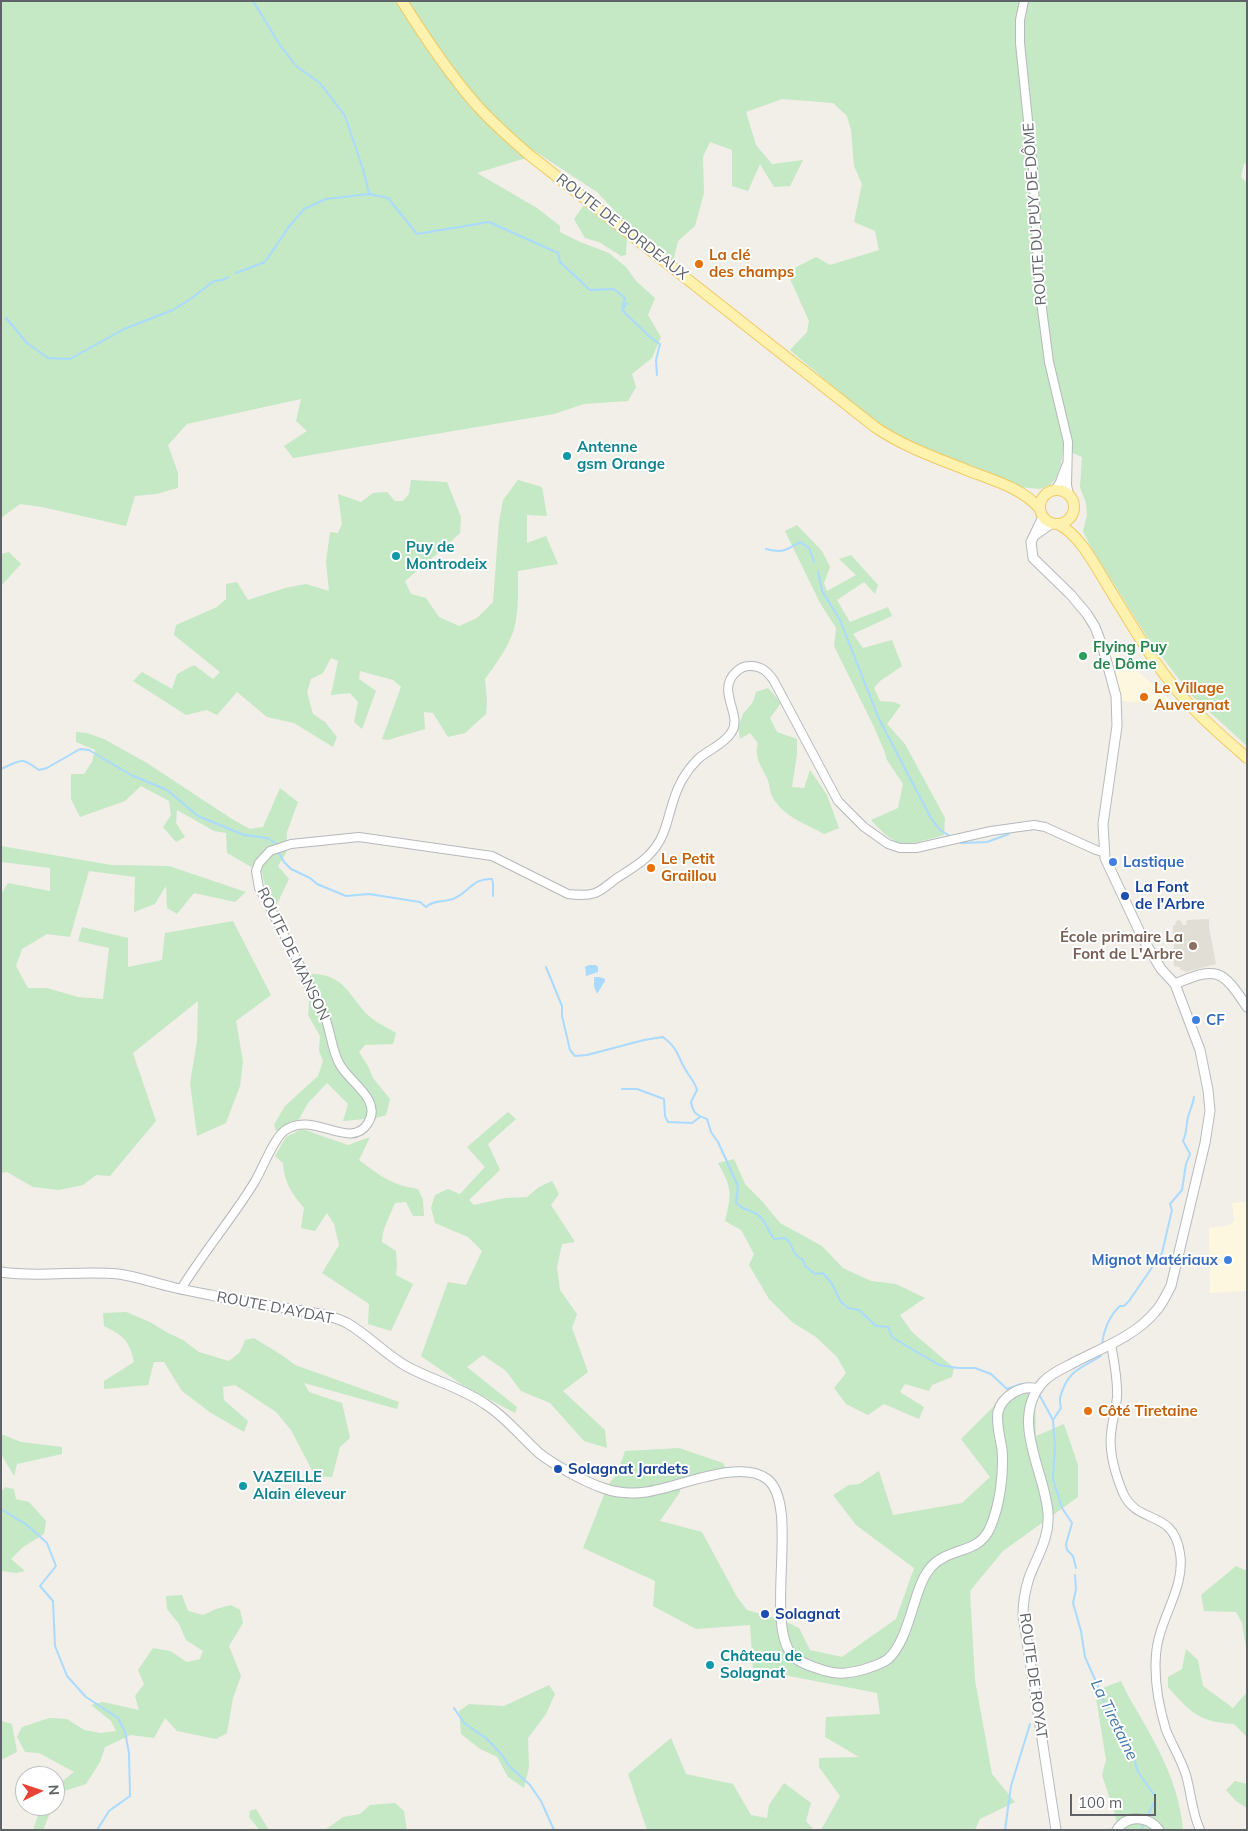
<!DOCTYPE html>
<meta charset="utf-8">
<style>
body{margin:0}
#map{position:relative;width:1248px;height:1831px;overflow:hidden;background:#f1efe8;font-family:Mulish,sans-serif}
canvas{display:block}
.frame{position:absolute;inset:0;border:2px solid #5f6368;pointer-events:none}
.north{position:absolute;left:15px;top:1766px;width:50px;height:50px;box-sizing:border-box;background:#fff;border:1px solid #bfc1c3;border-radius:50%;rotate:86deg;font-size:14px;font-weight:700;line-height:20px;text-align:center;color:#5f6368}
.north::after{content:'';display:block;margin:auto;width:18px;height:22px;background:#ea4335;clip-path:polygon(50% 0,100% 100%,50% 72%,0 100%)}
.scale{position:absolute;left:1070px;top:1794px;width:86px;height:22px;box-sizing:border-box;border:2px solid #5f6368;border-top:0;padding-left:6px;font-size:15px;line-height:18px;white-space:nowrap;color:#5f6368;-webkit-text-stroke:4px #fff;paint-order:stroke}
</style>
<div id="map">
<canvas width="1248" height="1831"></canvas>
<div class="frame"></div>
<div class="north">N</div>
<div class="scale">100 m</div>
</div>
<script>
const g = document.querySelector('canvas').getContext('2d');
g.lineJoin = 'round';
function fill(path, color) { g.fillStyle = color; g.fill(path, 'evenodd'); }
function strokePath(path, color, width, dash) { g.strokeStyle = color; g.lineWidth = width; g.lineCap = dash ? 'butt' : 'round'; g.setLineDash(dash || []); g.stroke(path); }
function drawText(font, color, halo, rows, align = 'center') {
  g.font = font + ' Mulish,sans-serif'; g.lineWidth = 4; g.setLineDash([]); g.textBaseline = 'middle'; g.strokeStyle = halo; g.fillStyle = color; for (const [text, x, y, turn = 0] of rows) {
    g.save(); g.translate(x, y); g.rotate((+turn || 0) * Math.PI / 180); g.textAlign = isNaN(turn) ? turn : align; if (halo) g.strokeText(text, 0, 0); g.fillText(text, 0, 0); g.restore();
  }
}
fill(new Path2D(`
 M1111,647L1172,702L1159,704L1121,701L1106,650Z
 M1247,1202V1291L1210,1293L1209,1228L1230,1225L1234,1221L1232,1203Z`), '#fef7e0');
fill(new Path2D(`
 M1209,919V927L1216,964L1186,972L1180,969V967L1174,966L1173,925H1175L1176,921L1180,920L1183,925H1186L1187,920Z`), '#e1ded6');
fill(new Path2D(`
 M1,1H1247V165L1244,163L1241,177L1247,183V746L1191,695L1147,637L1089,544L1083,531L1087,515L1086,503L1080,487L1082,457L1063,449L1061,464L1056,478L1050,485L1040,489L1019,487L918,446L883,429L790,350L807,332L809,321L787,272L816,257L830,265L879,250L875,231L854,222L862,184L854,166L851,130L847,116L833,103L782,99L746,112L756,145L772,164L803,160L790,186L774,187L760,164L748,191L732,186V150L710,142L703,157L704,193L695,226L678,241L673,262L630,227L597,192L533,150L526,158L477,173L537,208L560,226V232L580,242L609,253L626,267L636,281L655,298L648,315L661,337L652,358L632,374L636,387L628,401L584,404L554,414L293,458L284,446L307,431L296,421L301,399L187,424L168,445L178,473V488L156,494L135,496L126,526L42,507L20,504L1,518Z
 M584,205L627,238L626,255L621,256L599,242L585,238L574,219Z
 M411,480L447,482L461,517L460,533L444,548L405,581L411,594L426,598L439,617L459,626L477,618L493,602L499,522L503,500L518,480L542,487L547,516L527,515V543L546,536L558,564L518,571C518,590 519,610 514,629C508,648 496,664 485,679L487,701L486,714L465,733L448,737L433,713L424,712L425,729L388,740L382,739L401,687L393,680L360,671L359,679L376,691L362,729L354,722L358,702L350,693L331,695L338,661L331,658L323,673L311,679L307,692L313,714L325,722L337,737L333,747L294,723L267,717L237,692L217,715L207,710L186,715L133,681L142,672L172,689L177,674L194,665L213,679L220,672L174,635L176,625L217,607L226,599V584L237,582L248,600L285,588L306,584L329,591L326,562L330,532L338,533L342,524L338,494L361,502L373,493L387,492L395,501H403L409,494Z
 M797,525L822,551L830,567L824,583L827,591L856,575L839,559L851,555L878,585L875,594L864,582L837,600L850,622L888,607L892,616L853,634L863,648L892,640L902,666L880,681L874,688L880,701L894,702L901,705L887,724L905,744L945,818L944,835C934,838 909,845 900,843C891,841 877,827 871,820L898,808L903,784L887,760L884,750L874,727L834,646L836,628L820,603L785,531Z
 M9,552L21,564L1,586V554Z
 M768,688L781,703L770,718L777,732L797,739V754L792,787L804,788L810,770L827,795L839,828L824,834C806,824 784,817 773,798C769,791 770,782 766,776C760,764 754,756 758,743L750,733L740,739L738,727L743,714L753,702L756,692Z
 M76,732L87,733L104,739L147,763L232,819L250,829L263,827L280,788L298,802L287,832L286,853L278,866L289,879L276,906L265,886L262,873L227,853L226,833L214,831L177,810L176,823L185,837L176,842L163,827L171,815L169,801L141,786L125,801L80,817L71,799V774H84L92,762L95,750L76,742Z
 M1,846L111,865L169,866L246,892L235,902L194,893L177,914L167,908L166,886L155,904L134,912L135,877L89,871L70,937L47,934L22,949L16,966L28,988H47L78,997L103,999L109,948L78,941L82,927L128,938V967L162,960L165,933L233,921L271,995L236,1021L243,1061L240,1086L226,1123L197,1136L190,1083L197,1041L198,1001L133,1053L156,1121L110,1176L96,1175L83,1185L59,1190L33,1187L7,1172L1,1173V894L8,883L50,891V868L1,862Z
 M312,974C345,974 349,997 369,1016C377,1023 388,1028 396,1033L393,1044L365,1045L359,1052L368,1066L373,1078L390,1099L386,1115L376,1118L343,1121L348,1104L327,1083L308,1103L299,1119L276,1131L274,1125L285,1106L318,1076L323,1061L319,1051L320,1036L308,1015Z
 M508,1112L516,1119L488,1144L500,1170L469,1200L474,1205L505,1198L527,1197L539,1187L552,1181L559,1194L551,1205L575,1242L562,1244L557,1267L560,1290L577,1314L572,1328L588,1372L563,1391L605,1430L607,1448L584,1441L550,1403L521,1391L506,1371L483,1355L467,1367L517,1407L515,1413L464,1386L421,1356L448,1282L466,1285L482,1251L468,1237L435,1223L431,1208L435,1195L448,1189L460,1194L485,1167L467,1147Z
 M302,1129L348,1145L370,1137L359,1160C382,1177 389,1184 418,1189L423,1200L424,1216H413L406,1202L395,1203C390,1216 382,1228 382,1242L396,1251L397,1266L396,1275L413,1284L391,1331L368,1324L369,1304L322,1273L339,1245L334,1224L327,1213L315,1231L301,1228L304,1208C292,1194 284,1182 283,1163L275,1156L286,1137Z
 M734,1159L745,1184L762,1201L780,1223L822,1246L843,1268L871,1281L896,1284L925,1298L900,1315L912,1332L954,1368L952,1377L932,1385L929,1391L905,1384L900,1392L924,1407L919,1419L884,1404L868,1415L846,1404L834,1388L846,1373L837,1357L816,1337L792,1322L769,1299L749,1265L754,1254L741,1230L725,1221C732,1193 732,1188 718,1163Z
 M126,1312L150,1322L168,1333L183,1340L199,1352L229,1361L240,1352L245,1340L254,1338L283,1356L295,1365L399,1402L397,1409L304,1383L309,1392L342,1403L350,1438L340,1447L332,1477L315,1476L291,1430L276,1412L235,1385L223,1387L224,1400L248,1421L244,1432L211,1413L182,1391L164,1362H154L148,1385L104,1389V1381L134,1362C129,1340 124,1336 104,1326L103,1313Z
 M1027,1393L1035,1399L1036,1436L1064,1424L1078,1465V1497L1003,1551L970,1591L975,1680L992,1774L1015,1802L980,1819L975,1830H821L840,1796L819,1767V1758L859,1757L825,1737L826,1717L880,1714L877,1693L753,1669L750,1625L696,1629L653,1606L655,1581L583,1548L608,1485L617,1474L625,1451L679,1448L723,1463L726,1469L681,1480L680,1492L660,1521L702,1532L737,1597L747,1610L782,1620L799,1628L810,1650L842,1657L896,1619L914,1568L856,1525L833,1495L849,1485L859,1484L879,1471L893,1515L962,1503L990,1477L961,1439L998,1402Z
 M1,1434L21,1442L62,1447V1454L17,1464L14,1476L1,1454Z
 M5,1487L14,1489L16,1499L29,1502L46,1521L44,1534L23,1547L11,1559L25,1571L16,1573L1,1571V1492Z
 M1236,1566L1247,1571V1653L1242,1623L1236,1612L1204,1611L1201,1595Z
 M182,1595L188,1611L203,1615L216,1609L231,1605L240,1610L243,1623L229,1646L241,1676L233,1698L227,1733L216,1739L177,1731L165,1718L154,1738L131,1735L105,1747L100,1762L86,1784L58,1793L55,1801V1787L74,1772L39,1753L25,1752L17,1737L22,1727L49,1718L67,1719L84,1730L101,1733L116,1731L111,1721L91,1705L103,1702L139,1710L135,1696L144,1684L138,1670L153,1648L170,1651L187,1662L200,1659L203,1651L186,1640L179,1624L167,1609L166,1596Z
 M1186,1649L1198,1660L1203,1686L1233,1708L1247,1692V1737L1234,1724C1199,1722 1190,1712 1168,1687V1677L1182,1669Z
 M1121,1681C1128,1697 1137,1710 1145,1725C1164,1758 1180,1792 1183,1830H1118L1115,1814L1102,1775L1106,1760L1095,1691Z
 M549,1685L555,1694L546,1714L528,1738L529,1767L524,1788L508,1777L497,1757L480,1749L461,1734L459,1711L469,1704L504,1706Z
 M1,1721L12,1724L17,1752L1,1760Z
 M671,1738L686,1774L733,1784L751,1815L767,1818L769,1805L784,1783L811,1803L806,1821L814,1830H647L628,1774Z
 M1235,1781L1247,1784V1808L1236,1801L1226,1790Z
 M395,1803L404,1811L407,1830H325L343,1817L360,1814L370,1805Z
 M41,1806H53L43,1830H33Z
 M256,1809L269,1830H257L258,1828L249,1817L250,1811Z`), '#c5e8c5');
fill(new Path2D(`
 M589,965H596L598,967V972L586,976L585,967Z
 M594,977H599L605,979V981L597,994L594,986Z`), '#aadaff');
strokePath(new Path2D(`
 M253,1L280,45L296,66L320,83L345,116L363,169L369,193
 M236,273L265,262L288,228L304,209L326,199L369,194L388,198L417,234L489,222L558,253L560,262L590,290L614,289L625,298L622,310
 M627,303L622,310L650,337L660,344L656,360L657,375
 M6,318L27,343L48,358L70,359L124,329L173,310L192,298L214,281L223,280L228,277
 M766,549C782,553 785,551 800,542L809,548L814,562
 M818,572L822,591L840,620L879,719L931,818L940,830L950,836
 M1,769C22,760 20,756 39,770L47,768L80,749L89,750L131,775L167,790L198,816L244,835L267,838L275,843
 M961,843L987,842L1009,834
 M279,853L284,862L291,869L310,878L317,884L346,896L369,894L420,902L426,907C433,900 444,902 453,899C470,892 472,878 492,879L493,884V896
 M546,967L562,1006V1016L570,1050L575,1056L587,1055L644,1040L663,1037C679,1050 676,1053 685,1069C689,1076 695,1082 697,1090L691,1102C693,1113 696,1115 707,1119L711,1132L718,1142L738,1186L736,1203C743,1210 751,1210 758,1215C766,1221 768,1231 774,1239L785,1238C795,1245 789,1253 803,1260L805,1266L815,1274L823,1273L832,1284L841,1302L848,1308L859,1310L876,1326L888,1327L892,1337L900,1342L939,1365L958,1368H975L991,1374L1007,1389L1021,1384
 M622,1089H637L664,1099L665,1116L668,1122L692,1123L700,1117
 M1102,1344C1104,1330 1109,1316 1120,1306H1124L1129,1301L1162,1253L1172,1210L1170,1204L1182,1190L1186,1164L1190,1154L1183,1141C1187,1133 1186,1125 1188,1117C1190,1110 1193,1104 1194,1097
 M1040,1396L1053,1420
 M1,1509L27,1525L47,1543L56,1566L40,1586L53,1601L55,1646L67,1676L86,1697L118,1718L125,1732L129,1753L130,1796L109,1811L97,1830
 M1076,1568L1073,1556L1067,1550L1066,1544L1072,1523L1062,1508L1053,1479L1055,1447L1053,1420L1061,1408C1059,1400 1060,1396 1063,1389C1070,1370 1085,1366 1101,1356
 M1075,1575L1076,1589L1073,1603L1081,1631L1085,1657L1101,1693L1107,1712L1131,1748L1138,1772L1155,1796V1801L1147,1817
 M454,1708L464,1723L487,1739L503,1756L508,1765L530,1785L541,1801L554,1830
 M1005,1830L1011,1786L1030,1724
 M1141,1830L1144,1824`), '#aadaff', 2);
const tertiary = new Path2D(`
 M1024,1L1020,20V43L1033,169L1039,286L1049,362L1068,442L1067,485L1069,495
 M1055,490L1060,482L1066,466
 M181,1289C203,1253 231,1220 254,1183C262,1170 273,1140 284,1131C313,1109 350,1152 368,1123C383,1099 348,1082 339,1063C332,1050 331,1034 326,1020C318,1000 307,981 298,962C285,937 273,912 259,888L256,871L259,863L270,851L291,844L359,837L492,856L568,894C577,895 586,896 595,893C603,890 610,883 617,878C636,866 654,856 663,834C670,817 672,797 682,780C686,773 692,765 698,759C708,750 723,745 731,733C744,715 715,691 736,672C740,668 744,666 749,666C761,665 768,672 774,681L838,801L864,827L888,844L900,848H916L991,831L1034,825L1045,827L1096,850L1103,852
 M1111,1344C1114,1361 1118,1380 1117,1397C1116,1409 1112,1422 1111,1434C1109,1453 1116,1476 1123,1493C1138,1526 1173,1508 1180,1553C1186,1588 1158,1620 1156,1655C1154,1679 1159,1707 1166,1730C1172,1745 1181,1759 1186,1775C1191,1792 1192,1813 1200,1830`);
const secondary = new Path2D(`
 M1043,517L1031,542L1033,558L1071,595L1087,614L1095,627L1103,648L1116,696L1117,726L1103,824L1105,858L1143,939L1161,969L1175,984L1200,1050L1208,1090L1210,1111L1205,1143L1171,1286C1166,1295 1162,1305 1155,1312C1135,1336 1102,1348 1075,1362C1064,1368 1051,1373 1043,1382C1009,1420 1045,1471 1048,1513C1050,1538 1037,1556 1029,1578C1025,1590 1023,1602 1023,1615L1056,1830
 M1035,535L1052,523
 M1175,984C1217,966 1222,969 1247,1007
 M1,1272C40,1278 80,1270 118,1274C135,1276 151,1282 168,1286C182,1290 196,1292 211,1295C237,1301 264,1304 290,1309C309,1312 329,1314 347,1323C368,1335 385,1354 406,1366C431,1380 461,1387 485,1404C506,1417 521,1437 539,1453C554,1465 585,1482 603,1488C616,1493 633,1494 646,1492C678,1488 739,1458 767,1479C801,1505 763,1624 793,1656C801,1664 816,1668 826,1671C839,1675 849,1673 862,1670C871,1667 882,1664 888,1659C904,1645 911,1612 918,1592C921,1583 925,1574 931,1567C950,1546 978,1555 990,1528C1000,1505 1004,1473 1002,1449C1000,1437 996,1424 998,1412C1002,1396 1022,1384 1038,1389
 M1117,1830C1127,1814 1148,1816 1159,1830`);
const primary = new Path2D(`
 M402,1C424,36 447,71 474,102C490,121 509,137 527,153L875,427C904,447 937,458 969,471C993,480 1024,489 1040,509
 M1040 507a17 17 0 1 1 34 0a17 17 0 1 1-34 0Z
 M1058,524C1081,535 1098,571 1112,593C1132,625 1151,659 1175,688C1196,714 1222,736 1247,758`);
strokePath(tertiary, '#b5b8bc', 10);
strokePath(secondary, '#b6babf', 11);
strokePath(primary, '#f2c960', 12);
strokePath(tertiary, '#fff', 8);
strokePath(secondary, '#fff', 9);
strokePath(primary, '#fff2af', 10);
for (const [x, y, r, color] of [
 [699,264,5,"#e8710a"],
 [567,456,5,"#0f9aa8"],
 [396,556,5,"#0f9aa8"],
 [1083,656,5,"#2e9e5b"],
 [1144,697,5,"#e8710a"],
 [1113,862,5,"#3f7fe0"],
 [651,868,5,"#e8710a"],
 [1125,896,5,"#1a4fb4"],
 [1193,946,5,"#8d6e63"],
 [1196,1020,5,"#3f7fe0"],
 [1228,1260,5,"#3f7fe0"],
 [1088,1411,5,"#e8710a"],
 [558,1469,5,"#1a4fb4"],
 [243,1486,5,"#0f9aa8"],
 [765,1614,5,"#1a4fb4"],
 [710,1665,5,"#0f9aa8"]
]) { const dot = new Path2D(); dot.arc(x, y, r, 0, 2 * Math.PI); g.fillStyle = color; g.fill(dot); strokePath(dot, '#fff', 2); }
drawText('15px', '#5f6368', '#fff', [
 ["ROUTE DU PUY DE DÔME",1035,214,-94],
 ["ROUTE DE BORDEAUX",622,227,38],
 ["ROUTE DE MANSON",293,954,64],
 ["ROUTE D'AYDAT",275,1308,11],
 ["ROUTE DE ROYAT",1033,1676,82]
]);
drawText('bold 15px', '#c56008', '#fff', [
 ["La clé",709,255],
 ["des champs",709,272],
 ["Le Village",1154,688],
 ["Auvergnat",1154,705],
 ["Le Petit",661,859],
 ["Graillou",661,876],
 ["Côté Tiretaine",1098,1411]
], 'left');
drawText('bold 15px', '#0d838f', '#fff', [
 ["Antenne",577,447],
 ["gsm Orange",577,464],
 ["Puy de",406,547],
 ["Montrodeix",406,564],
 ["VAZEILLE",253,1477],
 ["Alain éleveur",253,1494],
 ["Château de",720,1656],
 ["Solagnat",720,1673]
], 'left');
drawText('bold 15px', '#27864d', '#fff', [
 ["Flying Puy",1093,647],
 ["de Dôme",1093,664]
], 'left');
drawText('bold 15px', '#366cbe', '#fff', [
 ["Lastique",1123,862],
 ["CF",1206,1020],
 ["Mignot Matériaux",1218,1260,"right"]
], 'left');
drawText('bold 15px', '#164399', '#fff', [
 ["La Font",1135,887],
 ["de l'Arbre",1135,904],
 ["Solagnat Jardets",568,1469],
 ["Solagnat",775,1614]
], 'left');
drawText('bold 15px', '#785e54', '#fff', [
 ["École primaire La",1183,937],
 ["Font de L'Arbre",1183,954]
], 'right');
drawText('italic 16px', '#4174aa', '#fff', [
 ["La Tiretaine",1114,1720,64]
]);
</script>
